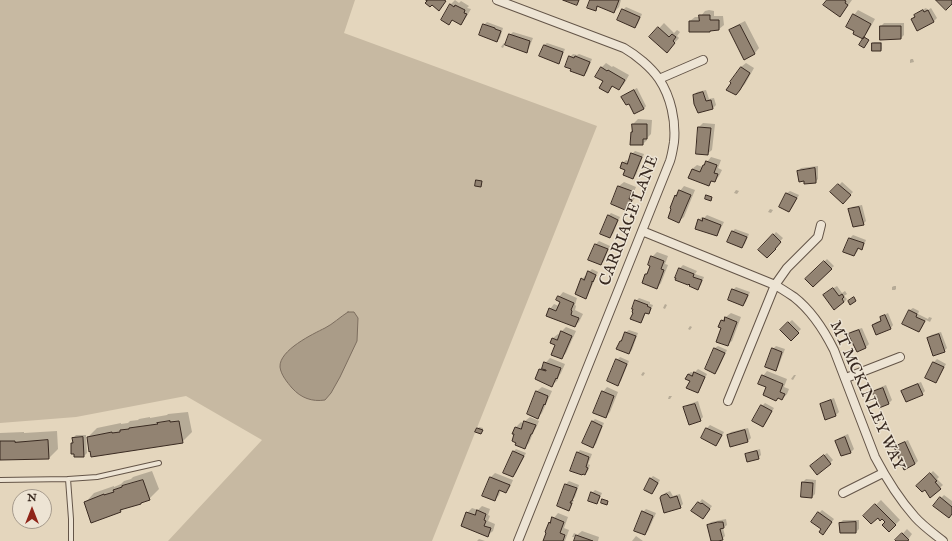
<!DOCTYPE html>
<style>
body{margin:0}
#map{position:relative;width:952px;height:541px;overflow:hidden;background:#e4d6bd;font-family:"IM FELL English",serif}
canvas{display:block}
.north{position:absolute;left:12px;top:489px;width:40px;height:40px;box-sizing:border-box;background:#ede4d4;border:1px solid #a59a8c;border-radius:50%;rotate:0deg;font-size:11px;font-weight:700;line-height:16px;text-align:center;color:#392a21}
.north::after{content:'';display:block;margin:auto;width:14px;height:18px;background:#8f2418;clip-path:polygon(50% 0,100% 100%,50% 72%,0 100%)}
</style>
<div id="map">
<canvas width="952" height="541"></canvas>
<div class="north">N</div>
</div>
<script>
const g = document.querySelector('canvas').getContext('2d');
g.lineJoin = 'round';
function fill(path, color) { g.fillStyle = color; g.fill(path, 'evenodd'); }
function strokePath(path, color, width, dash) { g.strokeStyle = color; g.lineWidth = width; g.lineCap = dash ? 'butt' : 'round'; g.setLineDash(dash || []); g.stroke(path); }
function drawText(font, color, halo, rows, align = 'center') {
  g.font = font + ' "IM FELL English",serif'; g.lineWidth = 3; g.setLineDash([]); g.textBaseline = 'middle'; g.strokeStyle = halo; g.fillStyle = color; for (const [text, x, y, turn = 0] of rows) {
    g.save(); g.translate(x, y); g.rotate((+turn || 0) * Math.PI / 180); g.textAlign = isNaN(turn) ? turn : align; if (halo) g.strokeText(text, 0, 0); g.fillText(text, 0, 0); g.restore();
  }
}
fill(new Path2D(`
 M0,0H355L344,33L597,126L432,541H168L262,440L186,396L76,417L0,423Z`), '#c7b9a2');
const water = new Path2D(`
 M348,312H354L358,318L357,341L340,377L331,393L325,400C312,402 301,398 292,388C287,382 281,375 280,367C279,350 313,334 325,328C333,324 340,317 348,312Z`);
fill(water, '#aa9c88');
strokePath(water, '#7d6e5f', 1);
fill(new Path2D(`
 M455,0L459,3L461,1L469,6L467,8L471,9L465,19L461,24L453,19L449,23L450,5Z
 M591,0H621L619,7L614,12L599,6L595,10Z
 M828,0H852L844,11L840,16Z
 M626,7L642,14L638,24L635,27L623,10Z
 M926,8L928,10L931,8L937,18L934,21L917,29L912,19L918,12Z
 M709,10L714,11V16H723L724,25L719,29L711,30L690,21L695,17H700L705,11Z
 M858,10L875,19L867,33L864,36L856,30L854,15Z
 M745,21L759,48L755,53L744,58L730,30L735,26Z
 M487,22L503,28L500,38L497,41L484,25Z
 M664,23L674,33L677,30L680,32L677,36L679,38L671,47L651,37Z
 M884,23H904V35L901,38L881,26Z
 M513,32L533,38L529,48L526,51L505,44L503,48L501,47L504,43L507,44L510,35Z
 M874,42H882V49L881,50L873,43Z
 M547,43L565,49L561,59L558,62L544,45Z
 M573,54L577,55L579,54L592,59L587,72L584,75L572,68L570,57Z
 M911,59H913L914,62L910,63V60Z
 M606,63L612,67L613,66L629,75L624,84L619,89L613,86L608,91L604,81L601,68Z
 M746,63L754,68L745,84L736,94L741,67Z
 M637,88L646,106L644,109L629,102L622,97L625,94Z
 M706,90L709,99L714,98L716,105L713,108L698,112L694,95L697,92Z
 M638,119L652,120L651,134L648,137L647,140L643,144L632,132L633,131V124Z
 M703,123L715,124L712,150L707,154L699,127Z
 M635,151L644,154L636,175L633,178L626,170L623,163L626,160L629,161L632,154Z
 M711,157L721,160L718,168L722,170L719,176L715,181L713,180L708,185L692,169L697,165L703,167Z
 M818,166V179L815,182L798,171L801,168Z
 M624,182L636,187L633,194L636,195L635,198L625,209L612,204L619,186Z
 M842,182L853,192L843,202L832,192Z
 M684,186L695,190L684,217L679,221L676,196Z
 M736,190L739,191L737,194L734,193Z
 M790,191L799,195L792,208L789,211L787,193Z
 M862,205L866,221L863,224L850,210L852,207Z
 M770,209L773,210L771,213L768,212Z
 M611,213L620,217L613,234L610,237L608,216Z
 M707,215L724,222L719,232L717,235L699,220L702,217L704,218Z
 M735,229L749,234L745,244L742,247L732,232Z
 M776,232L783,238L777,245L778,246L767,257L760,250Z
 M853,235L866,240L864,245L861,248H859L857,252L854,255L845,251L850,238Z
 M599,241L610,246L604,261L601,264L596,244Z
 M657,252L668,256L665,264L668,265L661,283L657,288L646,274L649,272L652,257Z
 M827,259L834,266L813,286L806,279Z
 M683,265L697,271L695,274L704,277L701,285L698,288L691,284L676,278L680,268Z
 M592,269L598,272L588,295L585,298L582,279L585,276L586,277L589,272Z
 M837,286L842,293L845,291L847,294L844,296L847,299L844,302L827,292Z
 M894,286H896V289L895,290H892V287Z
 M736,287L750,292L746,302L743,305L733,290Z
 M563,292L577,298L575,305L576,306L575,310L583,314L579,322L575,326L550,309L554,304L559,306L561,301L559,297Z
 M639,298L650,302V304L653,305L651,310L648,313L646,312L643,319L640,322L636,301Z
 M665,304L667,305L665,309L663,308Z
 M913,308L919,311L918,314L928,319L929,317L932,318L930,322L926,320L922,328L919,331L910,310Z
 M731,313L741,317L732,341L727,345L723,328L722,320Z
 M888,313L893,325L891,328L873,325L876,322L882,320L881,317L884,315Z
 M792,320L801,329L791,340L781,330Z
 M690,326L692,327L690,330L688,329Z
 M566,327L576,331L566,353L562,358L556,344L551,342L553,338L558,334L560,335L561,332Z
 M862,328L869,344L866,347L857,351L849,334L852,331Z
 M629,330L638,333L632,350L629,353L621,341L624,338L626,332Z
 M941,332L947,348L944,351L928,338L931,335Z
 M718,346L727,350L718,370L715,373V348Z
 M776,346L785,349L778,367L775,370L773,349Z
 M620,357L629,361L621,381L618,384L617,360Z
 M550,358L565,364L561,373L559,376L557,381L552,385L540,369Z
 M937,359L946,364L938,379L936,382L927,378L934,362Z
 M698,369L707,374L700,389L697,392L688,374L691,372L694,373Z
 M767,371L787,379L784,387L789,389L787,394L782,399L779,397L776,400L767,387L763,376Z
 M643,372L645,373L643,376L641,375Z
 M794,375H796L793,380L791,379Z
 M921,382L925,391L922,394L902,391L905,388Z
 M886,385L892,400L889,403L879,406L873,392L876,389Z
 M542,387L552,391L542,413L537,418L528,414L537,391Z
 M607,387L618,392L610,412L606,417L603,392Z
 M669,396H672L670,399H668Z
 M834,398L839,412L836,415L826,418L821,405L824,402Z
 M698,401L703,417L700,420L685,408L687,405Z
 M765,403L774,408L766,423L763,426L762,406Z
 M188,412L192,432L182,442L88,437L97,428L121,423V424L128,423L130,421L138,420L139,419L150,417V418L167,415L168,414Z
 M530,417L539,421L536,428L534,431L529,443L525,447L516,434L514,433L516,427L521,422L524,424L525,421Z
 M595,419L604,423L596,444L593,447L592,422Z
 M710,425L724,432L719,442L716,445L702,438L707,428Z
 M479,427L483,428L482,432L477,431Z
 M748,428L751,438L748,441L731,445L728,435L731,432Z
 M57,431L58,449L49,458L0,459V433L24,432V433Z
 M848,434L854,449L851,452L842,455L836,441L839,438Z
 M76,435H86L87,453L84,456H75L72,443L73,441V438Z
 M908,440L918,461L915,464L896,447L899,444Z
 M516,449L526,453L516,473L513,476V452Z
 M760,449L761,455L758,458L746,455L749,452Z
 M580,450L592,454L588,464L590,465L588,471L585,474L577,453Z
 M827,453L833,460L830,463H814Z
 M152,471L159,489L149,499L124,508L121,511L85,503L94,493L114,486V487L121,484L124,481L131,479L133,477Z
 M933,471L939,477L937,479L943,485L931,496L925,488L918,486Z
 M495,473L513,480L510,487L506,492L501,490L499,495L495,500L483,495L491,477Z
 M653,476L660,480L655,490L652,493L650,479Z
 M806,479L816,480L815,494L812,497L803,482Z
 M569,481L579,485L575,497L572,500H574L571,507L568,509L558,506L566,484Z
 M595,490L602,493L599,500L596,503L592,493Z
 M670,491L673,496L680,494L683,504L680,507L662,496L665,493Z
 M944,495L952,501V513L941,498Z
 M702,499L712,506L703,518L693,511Z
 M881,500L900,520L889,531L886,522L882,517L864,516Z
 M482,506L490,509L488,515L490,516L488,521L495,524L493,531L488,535L467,513L472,508L478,510Z
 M646,509L656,513L648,531L645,534L643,512Z
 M822,510L834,519L826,530L823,528L819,513Z
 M558,513L568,517L564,528L569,530L565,541H544L550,523Z
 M726,519L727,525L723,528L725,536L722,539L712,541L708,525L711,522Z
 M843,520H859V529L856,532L840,523Z
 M907,529L912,534L907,541H896Z
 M582,531L599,537L598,541H575L577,535Z
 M574,533L576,534L574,537H572Z
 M636,536L643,541H632Z
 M479,539L485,541H477Z`), '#0003');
const building = new Path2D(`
 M426,0H444L446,1L439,11L432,5L430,7L425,3L427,1Z
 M563,0H579L577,5Z
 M590,0H619L614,13L597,6L596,11L587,8Z
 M827,0H844L846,1L845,3L848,5L840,17L823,5Z
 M936,0H952V4L946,10Z
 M450,4L454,7L455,5L465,10L464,13L467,14L461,25L452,20L449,25L441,20Z
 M622,9L640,17L635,28L617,20Z
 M923,10L924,12L928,10L934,22L917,31L911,19L915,17L914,15Z
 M853,14L871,24L863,39L853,34L854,31L846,27Z
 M699,15H710V20H719V30L710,31V32H689V21H699Z
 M483,24L495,28V29L501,31L497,42L479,35Z
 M740,25L755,54L744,60L729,30Z
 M880,26H901V39L880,40Z
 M658,27L669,37L672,34L676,37L673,41L675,43L667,53L649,37Z
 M509,34L530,41L527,53L505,45Z
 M864,37L869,40L864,48L859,45Z
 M872,43H881V51H872Z
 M544,45L563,52L559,64L539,56Z
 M569,56L574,58L575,56L590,62L584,76L570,71L571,69L565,67Z
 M601,67L607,71L608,70L625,80L619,90L612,86L608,93L599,88L603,81L595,77Z
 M741,67L750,73L740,90L736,95L726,90L731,83L730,82Z
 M634,90L644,109L634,114L629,104L626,105L621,97Z
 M703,92L706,101L711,100L713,109L698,113L694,104L693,95Z
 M632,124H647V139H643V145H630L631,132H632Z
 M698,127L711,128L708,155L696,154Z
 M631,153L642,157L633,179L623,175L625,170L620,168L622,162L627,164Z
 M706,161L717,165L714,173L718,174L715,182L711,181L709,186L688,178L692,169L700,172L703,165H704Z
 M815,168L816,180V183L804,184V181L799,182L797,171Z
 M476,180L482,181L481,187L475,186Z
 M838,184L851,195L843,204L830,192Z
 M618,186L632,191L629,199L632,200L631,204L628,203L625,210L611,204Z
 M679,190L691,195L679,223L668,218L671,209L670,208L675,195L676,196Z
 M786,193L797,198L789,212L779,207Z
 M706,195L712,197L711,201L705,199Z
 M859,207L864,225L853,227L848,209Z
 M608,215L618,220L610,238L600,234Z
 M703,218L721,225L717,236L695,229L698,219L702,221Z
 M732,231L747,237L742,248L727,242Z
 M773,234L781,242L775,249H776L767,258L758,250Z
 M849,238L864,243L862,250L858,248L854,256L843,252Z
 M595,244L608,249L601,265L588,260Z
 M651,256L664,261L661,269L664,270L657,289L642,283L645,274H647L650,266L648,265Z
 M824,261L832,269L813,287L805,279Z
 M679,268L694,274L693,277L702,280L698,290L689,286L690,285L689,284L688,285L675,280L676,278H675Z
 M588,271L596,275L593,282L592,281V283L586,299L575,294L581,278L584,280Z
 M833,288L839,296L842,294L844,297L842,299L844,302L834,310L823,295Z
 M732,289L748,295L743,306L728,300Z
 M558,296L574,303L571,310L572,311L571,315L579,318L575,327L546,316L549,308L556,311L560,302L556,300Z
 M854,297L856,301L850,305L848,301Z
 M635,300L648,305L647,306L651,308L649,314L645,313L641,323L630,319L633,313L632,312L633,309H632Z
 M909,310L917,314L916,317L925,321L919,332L902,324Z
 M885,315L891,329L876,335L872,325L881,321L880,317Z
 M725,317L737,322L728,346L716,342L721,328L718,327L721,320L724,321Z
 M788,322L799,333L791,341L780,330Z
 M859,330L866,348L857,352L848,334Z
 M561,331L572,336L562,359L551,355L555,345L550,343L552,338L557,340Z
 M625,332L636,336L629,354L616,349L620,341H621Z
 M939,334L945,352L933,356L927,338Z
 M714,348L725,353L715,374L705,369Z
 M772,348L782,352L776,371L765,367Z
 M616,359L627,364L618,386L607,381Z
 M544,362L561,368L557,379L556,378L552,387L535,379L539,369L546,371V370L542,369Z
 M933,362L944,367L936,383L925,378Z
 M694,372L705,377L698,393L686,388L690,381L685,379L688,374L692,376Z
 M762,375L783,384L780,392L785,394L782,400L778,398L776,401L763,395L766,387L758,384Z
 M918,384L923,395L906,402L901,391Z
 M883,388L889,404L879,408L872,392Z
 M536,391L548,396L545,405L544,404L538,419L527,414Z
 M602,391L614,396L606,418L593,413Z
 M831,400L836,416L825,420L820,404Z
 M695,404L701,421L689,425L683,407Z
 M761,405L772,411L763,427L752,421Z
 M170,421V422L179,421L183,443L91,457L90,451L89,452L87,437L112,432V433L120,432V430L129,429V428L158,424L157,423Z
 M524,421L536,425L532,434H531L525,449L515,445L516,443L512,441L514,434H512L515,427L521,429Z
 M592,421L602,426L593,448L582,443Z
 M477,428L483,430L481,434L475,432Z
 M706,428L722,435L716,446L701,438Z
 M745,430L748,442L730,447L727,435Z
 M83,437L84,457H74V454H71V443H73L72,438Z
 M845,437L851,453L841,456L835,441Z
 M48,440L49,459L0,460V441H15V442Z
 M905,442L915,464L904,470L894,447Z
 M513,451L524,456L513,477L503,473Z
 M757,451L759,459L747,462L745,454Z
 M577,452L589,457L586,467L588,468L585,475L583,474L582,475L570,471Z
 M824,455L831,464L817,475L810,466Z
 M930,473L937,481L935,482L941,489L930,498L925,490L922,492L916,486Z
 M490,477L510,485L506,493L499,490L495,501L482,496Z
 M650,478L658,483L652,494L644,490Z
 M143,480L150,500L141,503V504L120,510L121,512L91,523L84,502L104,494V495L114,492L113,490L122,487V486Z
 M802,482L813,483L812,498L801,497Z
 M565,484L577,488L572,501H571L570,503H572L569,511L557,506Z
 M591,492L600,496L597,504L588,501Z
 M667,494L668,495L670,498L677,496L681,508L664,513L660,498L661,496Z
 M940,497L952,507V514L949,518L933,506Z
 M602,499L608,501L607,505L601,503Z
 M698,502L701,504L702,503L710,509L703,519L691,511Z
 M875,504L896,525L889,532L882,525L885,522L882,519L880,521L878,518L871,524L863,516Z
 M477,510L486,514L484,520L486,521L484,526L491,528L488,537L461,526L466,512L475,515Z
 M642,511L653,516L645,535L634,531Z
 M818,512L832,522L823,535L819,532L821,529L811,522Z
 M552,517L564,522L560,533L565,535L563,541H543L546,533L545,532L549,522L550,523Z
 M718,522H723L724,528L720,529L723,540L718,541H711L707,525Z
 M856,522V533H840L839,523Z
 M902,533L909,540L907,541H896L895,540Z
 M576,535L593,541H574Z`);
fill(building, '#928372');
strokePath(building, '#392a21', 1);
const lane = new Path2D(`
 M68,479L97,477L159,463
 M0,480L68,479L71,519V541`);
const street = new Path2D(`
 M497,0L624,48C636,55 651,67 659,79C671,97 676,121 674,142C673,148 672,155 670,161L518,541
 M659,79L703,60
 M642,231L775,285C782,289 788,293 794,297C812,311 824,330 834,350L875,457C886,478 899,499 915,517C923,526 933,533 943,541
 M846,378L900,357
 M728,401L775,285L787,268L818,237L821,225
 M843,493L883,473`);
strokePath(lane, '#645548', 6);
strokePath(street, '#645548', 10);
strokePath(lane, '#ede4d4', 4);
strokePath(street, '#ede4d4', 8);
drawText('16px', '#392a21', '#ede4d4', [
 ["CARRIAGE LANE",630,221,-69],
 ["MT MCKINLEY WAY",866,396,66]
]);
</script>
